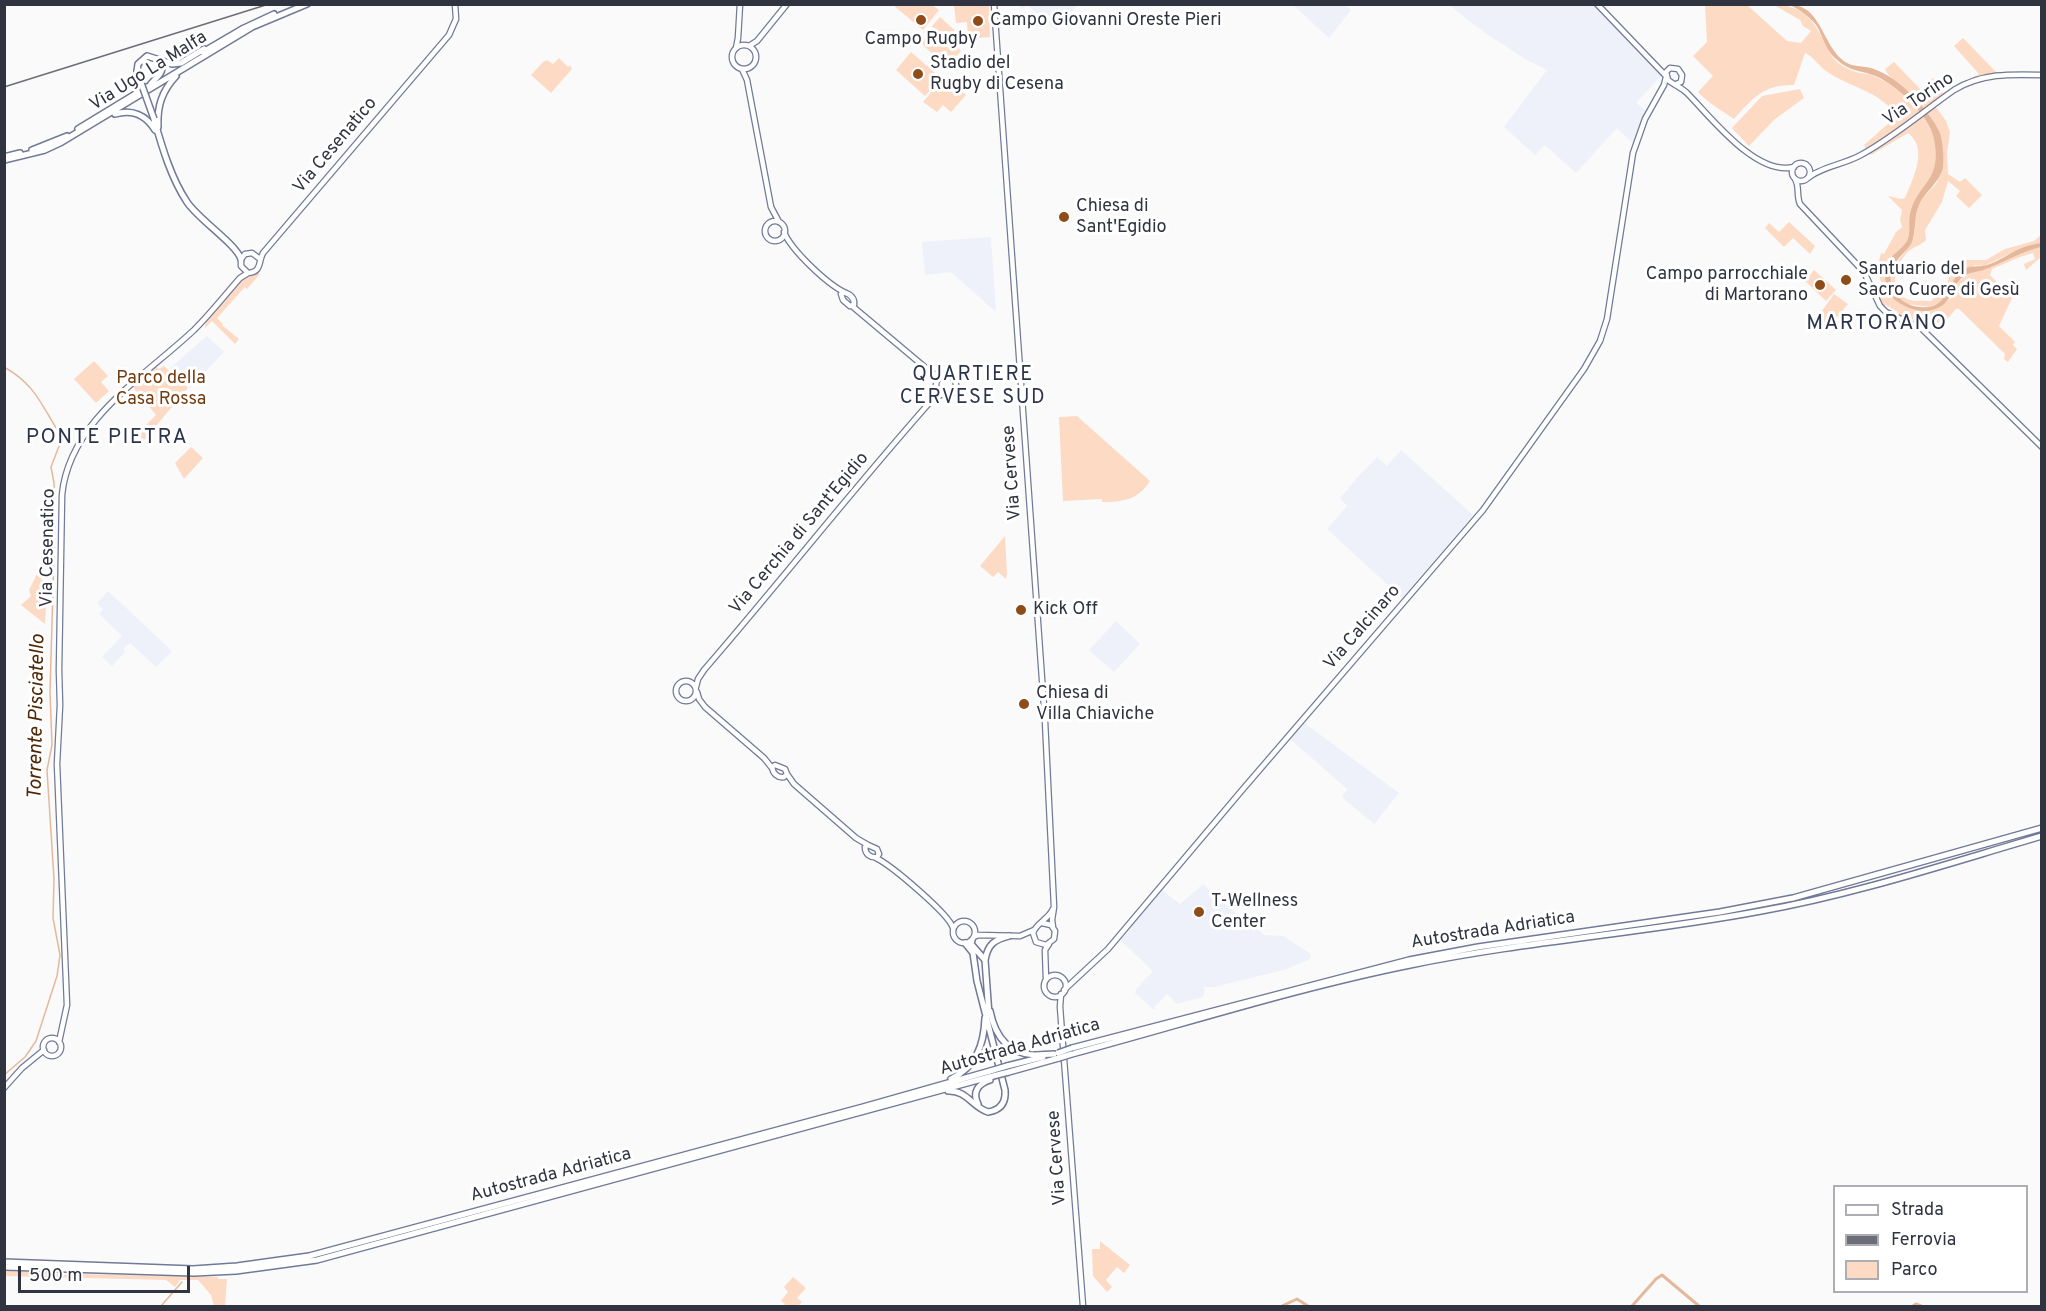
<!DOCTYPE html>
<meta charset="utf-8">
<style>
body{margin:0}
#map{position:relative;width:2046px;height:1311px;overflow:hidden;background:#fafafa;font-family:Overpass,sans-serif}
canvas{display:block}
.frame{position:absolute;inset:0;border:6px solid #303440;pointer-events:none}
.legend{position:absolute;left:1833px;top:1185px;width:195px;height:108px;box-sizing:border-box;background:#fff;border:2px solid #acaeb3;margin:0;padding:8px 10px;list-style:none;font-size:18px;color:#303440}
.legend li{display:flex;align-items:center;gap:12px;height:30px}
.legend b{width:30px;border:2px solid #acaeb3}
.scale{position:absolute;left:18px;top:1266px;width:172px;height:27px;box-sizing:border-box;border:3px solid #303440;border-top:0;padding-left:8px;font-size:18px;line-height:21px;white-space:nowrap;color:#303440;-webkit-text-stroke:4px #fff;paint-order:stroke}
</style>
<div id="map">
<canvas width="2046" height="1311"></canvas>
<div class="frame"></div>
<ul class="legend">
<li><b style="height:8px;background:#fff"></b>Strada</li>
<li><b style="height:8px;background:#6b6e76"></b>Ferrovia</li>
<li><b style="height:16px;background:#fddac4"></b>Parco</li>
</ul>
<div class="scale">500 m</div>
</div>
<script>
const g = document.querySelector('canvas').getContext('2d');
g.lineJoin = 'round';
function fill(path, color) { g.fillStyle = color; g.fill(path, 'evenodd'); }
function strokePath(path, color, width, dash) { g.strokeStyle = color; g.lineWidth = width; g.lineCap = dash ? 'butt' : 'round'; g.setLineDash(dash || []); g.stroke(path); }
function drawText(font, color, halo, rows, align = 'center') {
  g.font = font + ' Overpass,sans-serif'; g.lineWidth = 6; g.setLineDash([]); g.textBaseline = 'middle'; g.strokeStyle = halo; g.fillStyle = color; for (const [text, x, y, turn = 0] of rows) {
    g.save(); g.translate(x, y); g.rotate((+turn || 0) * Math.PI / 180); g.textAlign = isNaN(turn) ? turn : align; if (halo) g.strokeText(text, 0, 0); g.fillText(text, 0, 0); g.restore();
  }
}
fill(new Path2D(`
 M1018,5L1077,4V5L1056,31L1027,5L1023,9Z
 M1293,5H1345L1351,10L1329,38Z
 M1449,5H1594L1663,74L1636,103L1646,111L1633,143L1617,128L1576,173L1545,145L1535,155L1504,127L1547,70L1525,59L1485,33Z
 M991,237L996,312L951,272L925,275L922,242Z
 M207,336L224,352L190,388L169,369Z
 M1401,450L1473,515L1402,598L1327,529L1347,506L1340,498L1358,477L1377,457L1387,466Z
 M108,591L172,651L156,667L130,643L123,649L125,652L112,666L102,657L122,636L99,614L103,609L97,603Z
 M1116,621L1140,644L1114,672L1089,650Z
 M1303,722L1399,793L1374,824L1342,797L1347,789L1289,738Z
 M1203,884L1240,917L1243,925L1253,924L1264,935L1283,936L1311,954L1310,959L1287,969L1214,987H1202L1205,989L1203,997L1177,1004L1167,994L1154,1007L1156,1009L1154,1010L1135,993L1136,989L1153,971L1120,940L1129,932V929L1162,890L1180,904Z`), '#eef1f9');
fill(new Path2D(`
 M893,5H932L939,10L923,30Z
 M954,5H989L990,37L968,39L967,22L956,23Z
 M1705,5H1747L1787,41L1801,43L1811,31L1803,26L1800,20L1774,5C1802,5 1812,18 1825,42C1827,47 1830,53 1833,58C1838,64 1849,70 1856,72C1862,74 1869,73 1874,76C1898,86 1925,112 1934,137C1945,171 1921,184 1911,212C1907,222 1912,234 1906,243C1902,249 1895,252 1890,259C1886,267 1886,272 1887,281C1890,303 1904,307 1925,311L1950,299L1959,281L1975,270L1986,269L2020,252L2041,247V257L2026,270L2024,264L2035,259L2033,253L2020,257L1992,269L1990,275L2012,298L1999,326L2015,342L2013,345L2017,349L2008,362L2004,359L2005,354L1959,309H1956L1948,318L1934,325L1917,319L1915,323L1897,316L1898,312L1886,305L1882,306L1877,295H1881C1882,287 1882,278 1876,272L1881,253L1884,254L1896,232L1902,227L1900,220L1902,210L1888,196L1901,199L1905,198C1913,178 1929,149 1908,133L1871,155L1864,145L1897,116C1879,90 1850,88 1826,71C1818,65 1813,56 1805,53L1794,85C1764,84 1753,98 1734,119C1721,110 1708,103 1698,92L1713,76L1693,56L1707,42Z
 M940,17L961,36L954,43L961,51L946,67L921,43L934,29L932,26Z
 M1963,38L1997,73L1969,81L1933,103L1946,121L1950,132L1947,153L1948,174L1960,182L1965,178L1982,195L1969,208L1956,196L1960,191L1948,181L1942,202L1925,230L1926,240C1921,245 1916,246 1910,250C1897,260 1886,291 1907,299C1913,302 1924,300 1931,301L1945,288L1953,267L1967,260H1986L2005,249L2034,241L2041,235V243L2024,247L1984,266L1975,265L1959,274L1946,296L1939,303L1930,307L1907,304L1899,299L1892,291C1889,261 1895,268 1909,246C1918,234 1913,220 1918,207C1922,197 1929,192 1935,185C1945,172 1944,151 1940,136C1937,123 1924,107 1915,97C1904,88 1891,82 1885,69L1894,62L1925,94L1930,91L1925,86L1933,78L1943,93L1979,74L1954,46Z
 M911,52L941,78L925,96L896,70Z
 M559,58L568,67L570,65L572,69L551,93L531,75L543,62L547,60L553,64Z
 M945,76L966,95L951,112L943,105L937,112L923,102Z
 M1800,89L1804,98L1775,119L1749,146L1732,128L1762,96Z
 M1789,222L1815,246L1810,254L1793,238L1784,247L1765,228L1769,223L1779,232Z
 M1814,270L1836,290L1826,301L1805,281Z
 M258,273L260,274L247,289L245,287C234,299 228,306 217,318L223,324L222,325L239,339L235,344L212,321L205,328L206,319L240,280Z
 M1834,294L1848,304L1825,332L1817,326L1823,318L1819,315Z
 M94,361L108,376L101,382L109,391L96,403L74,379Z
 M156,366L159,369L164,366L188,388L144,440L137,445L131,440L156,415L133,387Z
 M1077,416L1150,481C1138,500 1123,502 1102,502V499L1063,501L1059,417Z
 M191,447L203,458L184,479L175,463Z
 M1005,536L1007,574L1006,579L998,572L993,577L980,566Z
 M37,574L49,588L47,590L45,624L21,605L31,596L29,590Z
 M1100,1241L1130,1265L1124,1273L1117,1267L1106,1280L1112,1287L1107,1292L1093,1276L1092,1249H1100Z
 M5,1271L56,1273L61,1275L79,1274L218,1277V1279H227L225,1306H214L211,1295L198,1280H180L175,1287L166,1280L5,1276Z
 M793,1277L806,1288L797,1298L802,1302L798,1306H783L785,1304L781,1301L788,1292L784,1287Z`), '#fddac4');
fill(new Path2D(`
 M1790,5C1824,4 1823,56 1852,65C1859,67 1867,66 1874,69C1899,78 1928,108 1939,131C1943,139 1944,158 1943,167C1940,183 1925,191 1919,205C1913,218 1917,231 1911,244C1906,252 1898,257 1894,265C1882,290 1904,310 1929,307C1948,304 1949,281 1961,271C1970,264 1978,268 1987,265C2000,261 2011,252 2024,247C2029,245 2036,244 2041,243V247C2021,252 2010,259 1991,267C1979,273 1969,270 1959,281C1949,293 1951,305 1932,310C1920,314 1899,306 1891,296C1887,291 1884,276 1885,270C1887,256 1901,251 1907,241C1911,233 1908,223 1910,214C1917,183 1943,181 1934,139C1930,116 1895,83 1873,75C1858,70 1849,71 1836,59C1827,52 1823,38 1818,28C1812,18 1800,10 1790,5Z`), '#e5b89b');
strokePath(new Path2D(`
 M4,367C36,385 41,405 60,434L61,441L51,467L54,483L55,519L50,692L52,745L47,770L54,879L53,918L60,955L57,976L36,1041L25,1057L4,1075
 M161,1306L182,1282`), '#e5b89b', 1.5);
strokePath(new Path2D(`
 M1282,1306L1297,1299L1308,1306
 M1632,1306L1656,1279L1662,1275L1699,1306
 M1913,1306L1916,1304L1921,1306`), '#e5b89b', 3);
const major = new Path2D(`
 M994,4L1045,721L1054,907L1052,920L1053,927
 M1597,4L1665,75
 M732 57a12 12 0 1 1 24 0a12 12 0 1 1-24 0Z
 M749,46L757,41L787,4
 M736,48L738,38L740,4
 M742,69L747,80L771,207L779,222
 M1676,84L1681,82L1682,75L1678,69L1670,68L1666,72L1668,80C1674,85 1681,87 1687,93C1710,116 1756,177 1794,167
 M1792 172a9 9 0 1 1 18 0a9 9 0 1 1-18 0Z
 M1808,178C1819,168 1844,164 1859,156C1890,140 1924,111 1954,90C1982,73 2010,74 2042,75
 M1795,179C1800,187 1796,195 1800,204L1864,272L1880,306L1886,312L1922,329L2042,447
 M765 231a10 10 0 1 1 20 0a10 10 0 1 1-20 0Z
 M784,232C791,250 828,285 846,293
 M260,259L252,253L245,254L241,259V266L248,273C262,272 258,262 263,253L449,35L456,19L455,4
 M843,292C850,294 855,298 854,305L850,306L843,300L841,294Z
 M852,306L933,374L942,376
 M936 385a10 10 0 1 1 20 0a10 10 0 1 1-20 0Z
 M676 691a10 10 0 1 1 20 0a10 10 0 1 1-20 0Z
 M696,687L698,679L704,670C781,581 853,489 931,401L942,394
 M697,692L699,699L705,707L764,758L772,768
 M775,765L785,769L787,774L784,777C778,778 773,774 772,767Z
 M787,774L794,784L856,838L868,845
 M868,845L877,849L879,854L877,857C870,858 865,854 865,847Z
 M876,858C891,865 949,914 953,928
 M953 932a11 11 0 1 1 22 0a11 11 0 1 1-22 0Z
 M1042,923L1051,925L1055,931L1054,939L1046,945L1036,942L1033,933C1036,923 1048,920 1053,909
 M974,937L978,935L1020,936L1034,930
 M1044 986a11 11 0 1 1 22 0a11 11 0 1 1-22 0Z
 M1046,979L1045,950L1049,944
 M1064,990L1108,949L1243,789L1483,510L1584,369L1600,341L1607,319L1633,153L1645,119L1664,85L1666,77
 M1061,994L1060,1007L1083,1306
 M43 1047a9 9 0 1 1 18 0a9 9 0 1 1-18 0Z
 M59,1042L67,1005L57,764L60,705L59,670L62,495C69,421 144,377 194,330C210,314 225,295 240,278L248,273
 M4,1088L22,1068L44,1050`);
const highway = new Path2D(`
 M203,52L244,28L274,14
 M140,80L137,71L138,64L147,56L172,64L181,63L204,49
 M150,85C157,76 166,73 160,60
 M115,114C132,109 146,115 155,130
 M154,119C162,147 171,178 187,202C199,220 235,243 241,259
 M158,127C157,106 162,91 176,76
 M78,129L147,87
 M32,150L67,136
 M4,157L20,153
 M4,160L45,150L60,143L252,27L307,4
 M972,940L971,944L985,960
 M990,1011C995,1036 1008,1054 1035,1055C1041,1055 1048,1054 1054,1054
 M989,1015L985,960C988,944 994,940 1009,936
 M1072,1048L1409,960L1478,947L1720,912L1793,898L2042,828
 M1072,1054C1184,1024 1296,988 1410,965C1526,941 1645,933 1761,911C1856,894 1949,863 2042,836
 M1007,1066L1043,1057
 M1009,1072L1059,1058
 M951,1079C976,1067 984,1045 985,1018
 M948,1091C967,1090 972,1107 988,1112C1001,1110 1006,1102 1005,1090L977,981L973,953L965,943
 M978,1104C972,1092 978,1084 990,1080
 M4,1262L193,1269L237,1266L309,1256L863,1107L990,1071
 M4,1267L194,1273L236,1271L317,1260L993,1076`);
strokePath(major, '#717a97', 7);
strokePath(highway, '#717a97', 8);
strokePath(major, '#fff', 4.5);
strokePath(highway, '#fff', 5);
strokePath(new Path2D(`
 M4,87L269,4`), '#6b6e76', 1.5);
const highwayBridge = new Path2D(`
 M140,80L154,119
 M1058,1053L1072,1048
 M1059,1058L1072,1054
 M990,1071L1007,1066
 M993,1076L1009,1072`);
strokePath(highwayBridge, '#717a97', 8, []);
strokePath(highwayBridge, '#fff', 5);
for (const [x, y, r, color] of [
 [921,20,6,"#8d4c18"],
 [978,21,6,"#8d4c18"],
 [918,74,6,"#8d4c18"],
 [1064,217,6,"#8d4c18"],
 [1846,280,6,"#8d4c18"],
 [1820,285,6,"#8d4c18"],
 [1021,610,6,"#8d4c18"],
 [1024,704,6,"#8d4c18"],
 [1199,912,6,"#8d4c18"]
]) { const dot = new Path2D(); dot.arc(x, y, r, 0, 2 * Math.PI); g.fillStyle = color; g.fill(dot); strokePath(dot, '#fff', 2); }
drawText('18px', '#303440', '#fff', [
 ["Campo Giovanni Oreste Pieri",990,21],
 ["Campo Rugby",921,40,"center"],
 ["Stadio del",930,64],
 ["Rugby di Cesena",930,85],
 ["Chiesa di",1076,207],
 ["Sant'Egidio",1076,228],
 ["Santuario del",1858,270],
 ["Sacro Cuore di Gesù",1858,291],
 ["Campo parrocchiale",1808,275,"right"],
 ["di Martorano",1808,296,"right"],
 ["Kick Off",1033,610],
 ["Chiesa di",1036,694],
 ["Villa Chiaviche",1036,715],
 ["T-Wellness",1211,902],
 ["Center",1211,923]
], 'left');
drawText('18px', '#303440', '#fff', [
 ["Via Ugo La Malfa",149,72,-32],
 ["Via Torino",1919,100,-34],
 ["Via Cesenatico",336,146,-50],
 ["Via Cervese",1013,473,-94],
 ["Via Cerchia di Sant'Egidio",800,534,-50],
 ["Via Cesenatico",49,548,-89],
 ["Via Calcinaro",1363,628,-49],
 ["Autostrada Adriatica",1493,931,-9],
 ["Autostrada Adriatica",1020,1048,-16],
 ["Via Cervese",1058,1158,-94],
 ["Autostrada Adriatica",551,1176,-15]
]);
drawText('18px', '#723b0e', '#fff', [
 ["Parco della",161,379],
 ["Casa Rossa",161,400]
]);
g.letterSpacing = '1.5px';
drawText('20px', '#2c344c', '#fff', [
 ["QUARTIERE",973,376],
 ["CERVESE SUD",973,399]
]);
g.letterSpacing = '0px';
drawText('italic 20px', '#502704', '#fff', [
 ["Torrente Pisciatello",38,717,-89]
]);
g.letterSpacing = '1.5px';
drawText('21px', '#2c344c', '#fff', [
 ["MARTORANO",1877,325],
 ["PONTE PIETRA",107,439]
]);
g.letterSpacing = '0px';
</script>
